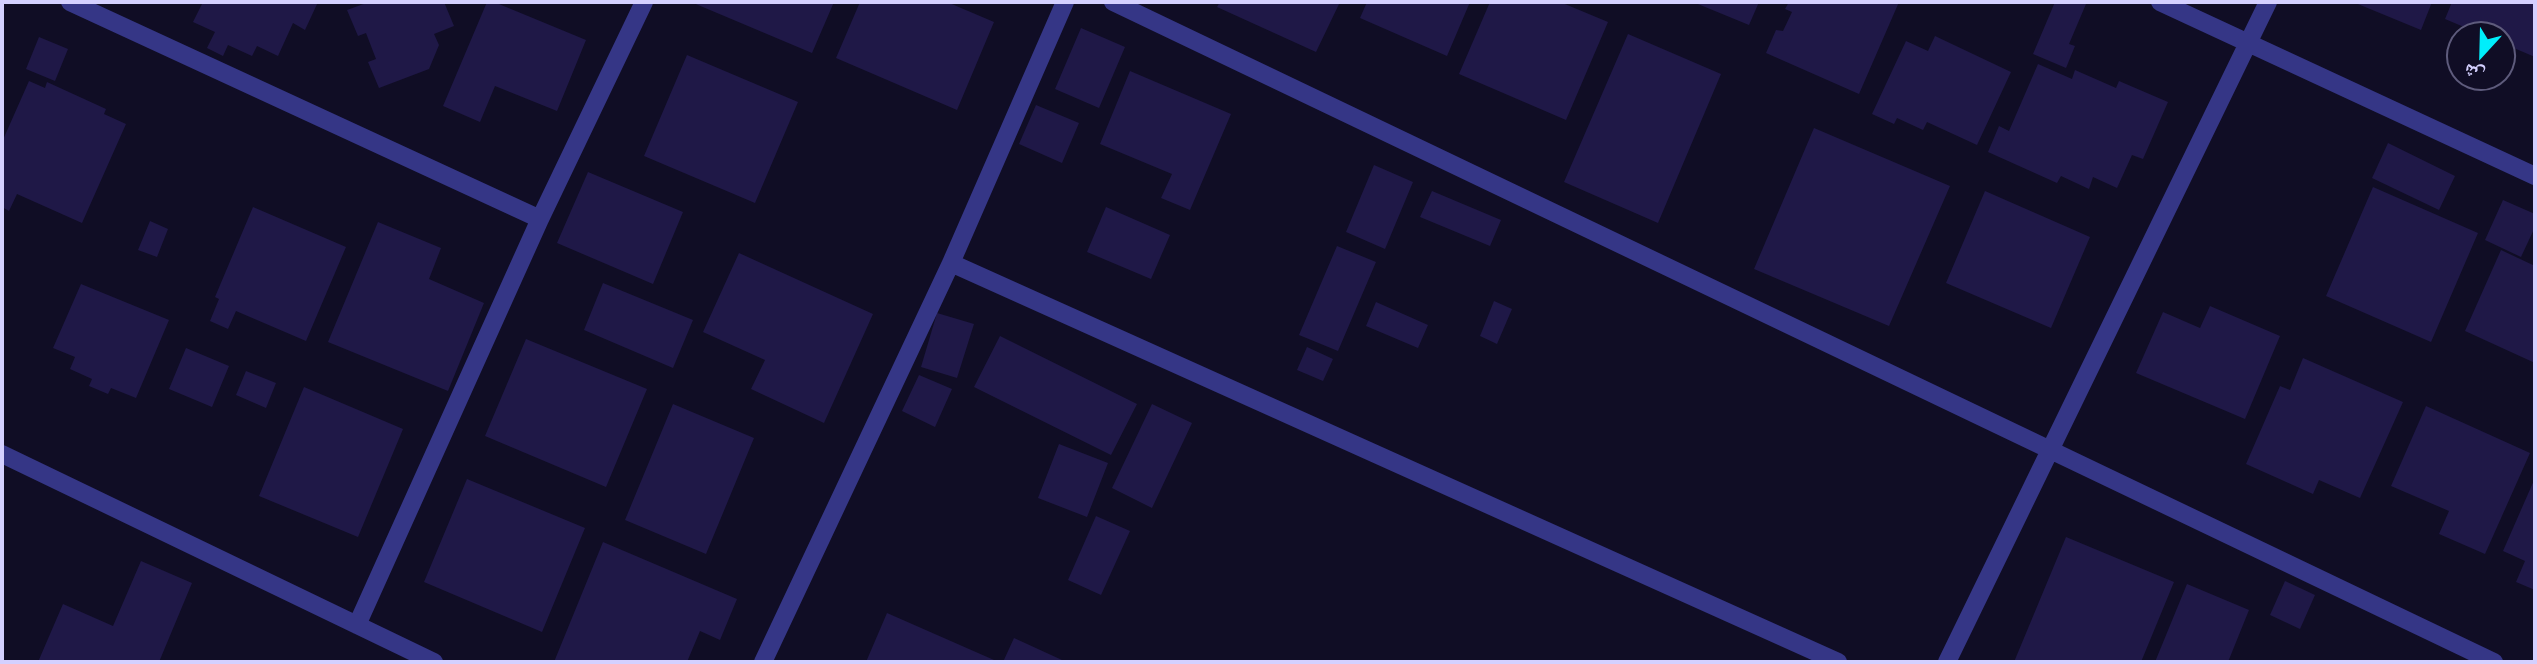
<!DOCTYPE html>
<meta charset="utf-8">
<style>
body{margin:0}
#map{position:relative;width:2537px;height:664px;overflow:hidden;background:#100d25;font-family:"PT Sans Narrow","Noto Naskh Arabic",sans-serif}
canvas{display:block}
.frame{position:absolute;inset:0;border:4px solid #d4d0ff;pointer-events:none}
.north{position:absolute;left:2446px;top:21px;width:70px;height:70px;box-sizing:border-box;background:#100d25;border:2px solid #5e5b7c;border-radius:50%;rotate:202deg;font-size:19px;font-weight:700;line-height:28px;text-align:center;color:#d4d0ff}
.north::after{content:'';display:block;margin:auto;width:24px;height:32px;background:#00eefb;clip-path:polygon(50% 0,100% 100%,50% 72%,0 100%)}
</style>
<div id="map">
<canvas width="2537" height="664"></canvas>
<div class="frame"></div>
<div class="north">ش</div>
</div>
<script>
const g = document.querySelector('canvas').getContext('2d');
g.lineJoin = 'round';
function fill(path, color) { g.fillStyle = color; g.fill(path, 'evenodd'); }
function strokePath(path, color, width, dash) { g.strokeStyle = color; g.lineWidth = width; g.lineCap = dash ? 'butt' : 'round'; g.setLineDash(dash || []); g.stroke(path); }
fill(new Path2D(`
 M203,2H318L305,30L293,23L278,56L257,46L252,56L228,45L223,56L207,48L215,32L193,22Z
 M369,2H444L454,26L434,34L439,45L429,69L379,88L368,62L376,59L366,33L358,36L347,10Z
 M487,2H494L586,40L557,111L495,86L480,122L443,106Z
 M691,2H834L812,53Z
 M860,2H947L994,22L957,110L836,58Z
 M1220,2H1340L1316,52L1217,7Z
 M1367,2H1470L1447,56L1360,18Z
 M1490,2H1560L1608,22L1566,120L1459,74Z
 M1693,2H1759L1749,25Z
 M1789,2H1899L1859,94L1766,53L1776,30L1783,31L1792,12L1785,9Z
 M2055,2L2086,4L2069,44L2075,46L2066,68L2033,54Z
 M2353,2H2432L2421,30Z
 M2452,2H2535V57L2502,43V35H2483L2445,19Z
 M1081,28L1125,47L1099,108L1055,89Z
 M1628,34L1721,74L1658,223L1564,182Z
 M1935,36L2011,72L1977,145L1927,122L1923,130L1897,118L1894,124L1872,114L1906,41L1928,51Z
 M39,37L68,49L55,81L26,69Z
 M687,55L798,102L755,203L644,156Z
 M2038,64L2072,79L2075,70L2116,88L2119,81L2168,102L2143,159L2132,155L2117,188L2093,177L2089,189L2061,176L2057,183L1988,152L1999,126L2009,131Z
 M1130,71L1231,114L1190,210L1161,198L1172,174L1100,144Z
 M29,81L45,88L47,82L106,109L104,114L126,124L82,223L17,194L9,211L2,207V142Z
 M1036,105L1079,123L1062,163L1019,144Z
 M1814,128L1950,186L1889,326L1754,269Z
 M2388,143L2455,176L2439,210L2372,178Z
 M1374,165L1413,182L1385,249L1346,232Z
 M588,172L683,212L653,284L557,243Z
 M2373,187L2478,233L2431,342L2326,296Z
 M1432,191L1501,220L1490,246L1420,217Z
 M1985,191L2090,237L2051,328L1946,283Z
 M2503,200L2535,214V227L2521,257L2485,240Z
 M253,207L346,247L306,341L236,311L228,329L210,321L219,299L215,297Z
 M1106,207L1170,235L1151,279L1087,252Z
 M150,221L168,229L157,257L138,250Z
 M378,222L441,248L429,279L484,303L448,391L328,342Z
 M1337,246L1376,262L1338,351L1299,335Z
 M2501,250L2535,266V363L2465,331Z
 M739,253L873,314L824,423L751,389L765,360L703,332Z
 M603,283L693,320L673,368L584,330Z
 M81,284L169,320L136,398L111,388L108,394L89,386L92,379L70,369L75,357L53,348Z
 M1494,301L1512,309L1497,344L1480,336Z
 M1376,302L1428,325L1418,348L1366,326Z
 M2210,306L2280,336L2245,419L2136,373L2163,312L2200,328Z
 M937,313L974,324L957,378L921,367Z
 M1000,336L1137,404L1111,455L974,387Z
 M526,339L647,389L606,487L485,436Z
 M1307,347L1333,359L1323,381L1297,370Z
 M186,348L229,366L212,407L169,389Z
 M2303,358L2403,402L2360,498L2319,480L2313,494L2246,464L2280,386L2290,390Z
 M246,371L276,383L266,408L236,395Z
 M919,375L952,389L935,427L902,411Z
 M304,387L403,429L358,537L259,496Z
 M673,404L754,438L706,554L625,520Z
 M1152,404L1192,423L1152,508L1112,488Z
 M2426,406L2530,453L2485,554L2439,534L2449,511L2391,486Z
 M1059,444L1108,463L1087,517L1038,498Z
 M2535,478V590L2516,582L2525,561L2503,551Z
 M467,479L585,528L542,632L424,582Z
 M1096,516L1130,531L1101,595L1068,580Z
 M2066,537L2174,582L2141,662H2014Z
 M603,542L737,599L720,640L700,631L687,662H554Z
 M141,561L192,583L159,662H38L63,604L113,626Z
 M2285,581L2315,595L2300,629L2270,615Z
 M2187,584L2249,610L2228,662H2155Z
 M887,613L994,660L992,662H866Z
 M1014,638L1062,660L1061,662H1003Z`), '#1f1847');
strokePath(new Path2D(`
 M70,2L540,219
 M1113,2L2494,662
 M2160,2L2535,176
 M951,263L1838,662
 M2,454L434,662
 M357,625L540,219L644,2
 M763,662L951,263L1065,2
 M1947,662L2268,2`), '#353686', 18);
</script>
